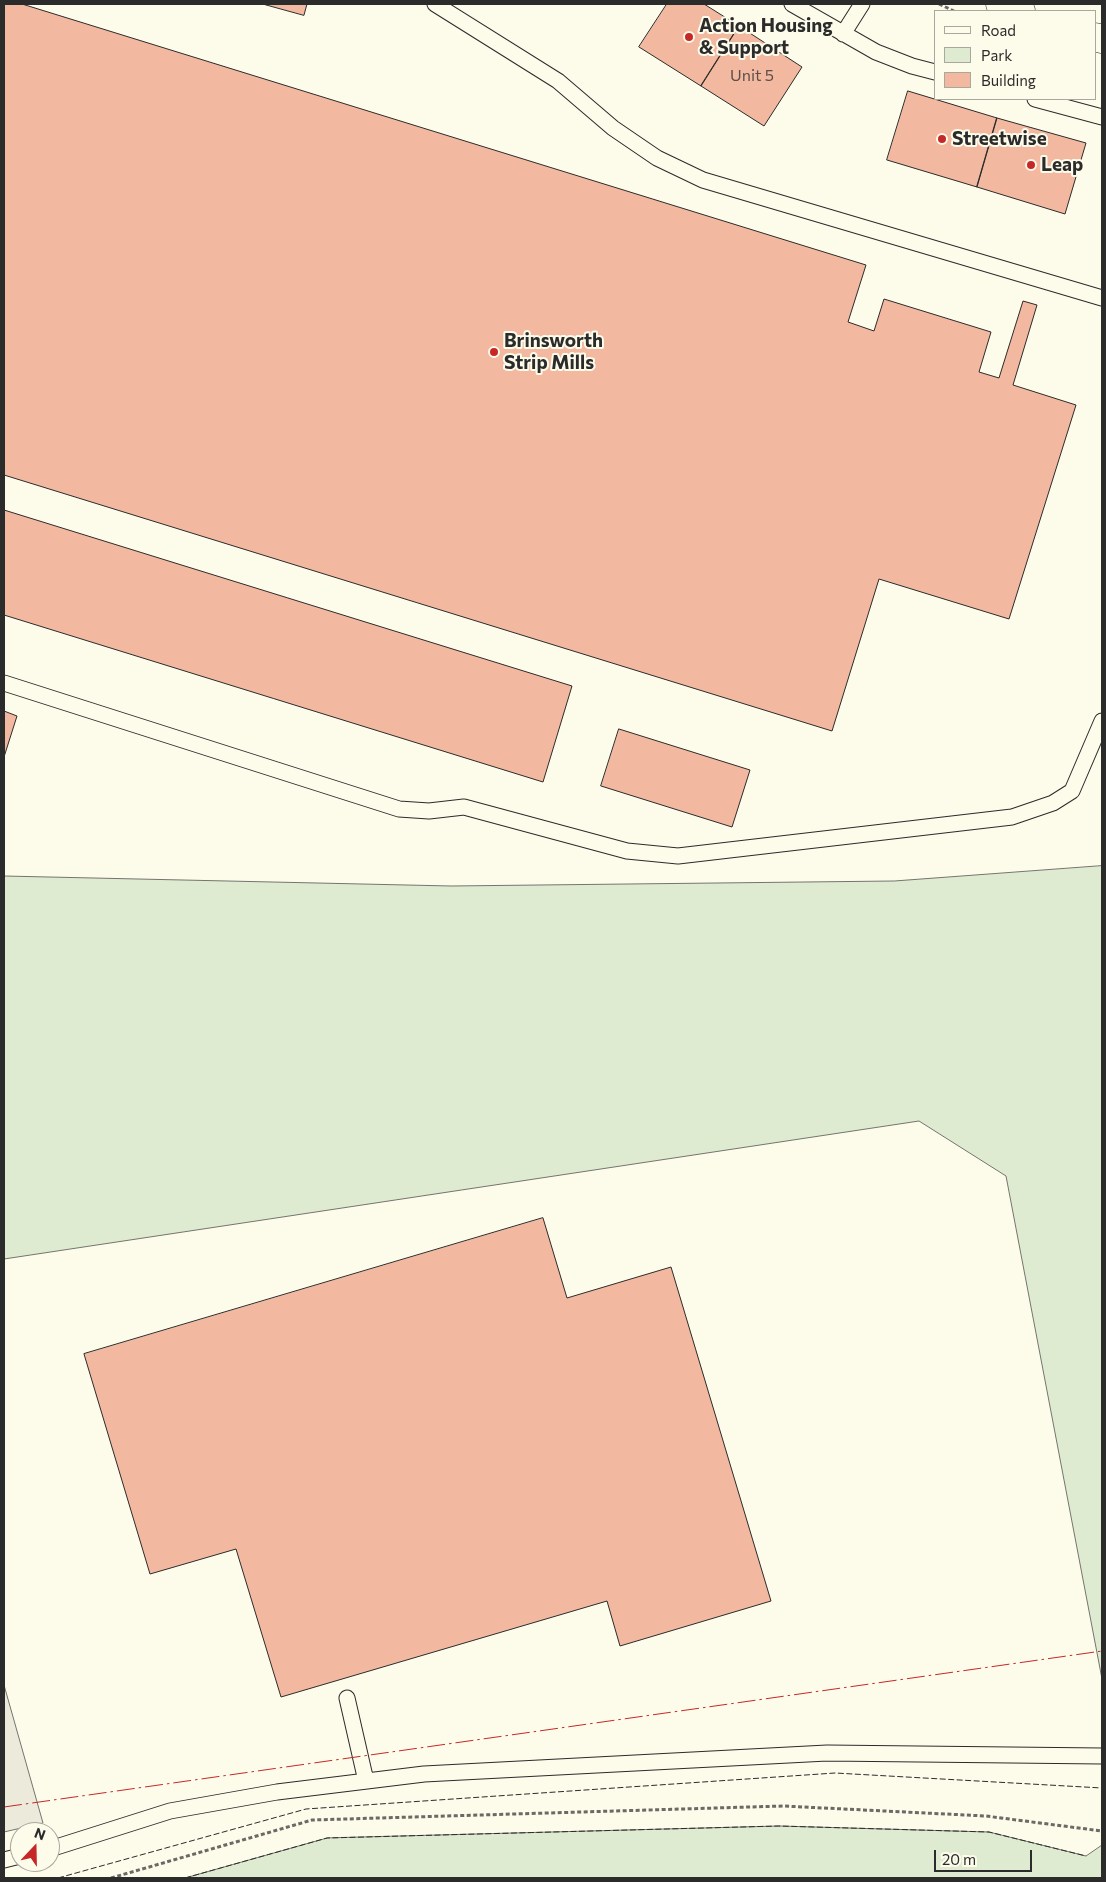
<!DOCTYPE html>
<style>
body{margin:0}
#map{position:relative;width:1106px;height:1882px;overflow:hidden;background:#fdfbea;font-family:Commissioner,sans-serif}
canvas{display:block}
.frame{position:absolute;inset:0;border:5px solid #2b2b2b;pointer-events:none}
.legend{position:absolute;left:934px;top:10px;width:162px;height:90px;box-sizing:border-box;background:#fdfbea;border:1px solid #a9a89e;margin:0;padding:6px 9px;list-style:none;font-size:15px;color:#2b2b2b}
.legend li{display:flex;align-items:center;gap:10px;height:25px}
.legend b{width:25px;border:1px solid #a9a89e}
.north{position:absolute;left:10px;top:1822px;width:50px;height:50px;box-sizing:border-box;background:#fdfbea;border:1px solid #a9a89e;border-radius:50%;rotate:21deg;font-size:14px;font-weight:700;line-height:20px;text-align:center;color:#2b2b2b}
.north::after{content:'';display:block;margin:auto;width:18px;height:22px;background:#c62828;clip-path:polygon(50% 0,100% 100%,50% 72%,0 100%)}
.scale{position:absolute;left:934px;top:1850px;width:98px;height:22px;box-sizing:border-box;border:2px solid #2b2b2b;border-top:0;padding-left:6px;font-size:15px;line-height:18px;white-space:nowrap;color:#2b2b2b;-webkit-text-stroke:4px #fdfbea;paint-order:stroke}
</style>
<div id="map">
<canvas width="1106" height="1882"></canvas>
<div class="frame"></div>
<ul class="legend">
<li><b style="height:6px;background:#fdfbea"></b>Road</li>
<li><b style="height:14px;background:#deebd1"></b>Park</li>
<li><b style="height:14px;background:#f2b8a0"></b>Building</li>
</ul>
<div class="north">N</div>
<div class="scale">20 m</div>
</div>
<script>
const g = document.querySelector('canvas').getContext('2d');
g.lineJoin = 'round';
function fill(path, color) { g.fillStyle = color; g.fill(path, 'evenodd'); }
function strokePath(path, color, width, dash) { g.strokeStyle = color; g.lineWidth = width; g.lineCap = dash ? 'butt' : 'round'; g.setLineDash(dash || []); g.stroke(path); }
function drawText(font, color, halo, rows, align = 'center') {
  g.font = font + ' Commissioner,sans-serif'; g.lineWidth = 4; g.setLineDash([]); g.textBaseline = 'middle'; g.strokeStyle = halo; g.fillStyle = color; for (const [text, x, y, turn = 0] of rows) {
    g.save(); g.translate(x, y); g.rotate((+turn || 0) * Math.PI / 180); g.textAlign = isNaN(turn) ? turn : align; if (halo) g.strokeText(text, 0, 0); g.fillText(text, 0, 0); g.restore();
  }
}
const green = new Path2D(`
 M1102,866V1679L1006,1176L919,1121L4,1259V876L451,886L894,881Z
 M779,1826L989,1832L1086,1856L1102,1845V1878H185L327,1838Z`);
fill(green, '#deebd1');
strokePath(green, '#74746e', 1);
const parking = new Path2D(`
 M4,1685L43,1823L4,1832Z`);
fill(parking, '#eceadb');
strokePath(parking, '#74746e', 1);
const building = new Path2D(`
 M4,4H22L866,265L848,322L874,331L884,299L991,332L979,372L999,378L1023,301L1037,305L1013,385L1076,405L1009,619L879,579L832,731L4,475Z
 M263,4H307L304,15Z
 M667,4H704L739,26L701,86L639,47Z
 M739,26L802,67L764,126L701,86Z
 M908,91L997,118L977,187L887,160Z
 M997,118L1086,143L1065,214L977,187Z
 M4,510L572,686L543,782L4,615Z
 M4,711L17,716L4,757Z
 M619,729L750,770L732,827L601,786Z
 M543,1218L567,1298L671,1267L771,1601L620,1646L607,1601L281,1697L236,1549L150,1574L84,1354Z`);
fill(building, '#f2b8a0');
strokePath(building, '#2b2b2b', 1);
const service = new Path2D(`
 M435,4L558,81L613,128L657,158L703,180L1102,298
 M792,4L876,52L912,66L935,72
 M843,34L862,4
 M1035,99L1102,117
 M4,683L399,809L429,811L464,807L627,851L678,856L1012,817L1053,803L1072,791L1102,721
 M347,1698L366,1781
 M50,1849L170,1811L277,1792L424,1774L827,1753L1102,1756
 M4,1860L20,1856`);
const primary = new Path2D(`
 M1000,4L1021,11
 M1095,37L1102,39`);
strokePath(service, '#2b2b2b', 17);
strokePath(primary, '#2b2b2b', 29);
strokePath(new Path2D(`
 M939,4L954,11
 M111,1878L312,1820L783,1806L986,1816L1102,1831`), '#6a6964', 3, [4, 2.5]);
strokePath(service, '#fdfbea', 15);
strokePath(primary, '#fdfbea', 28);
strokePath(new Path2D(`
 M58,1878L306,1809L835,1773L1102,1788
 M185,1878L327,1838L779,1826L989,1832L1086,1856`), '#2b2b2b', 1, [6, 2.5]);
strokePath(new Path2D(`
 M4,1807L1102,1651`), '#c62828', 1, [18, 4, 2.5, 4]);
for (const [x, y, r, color] of [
 [689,37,5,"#c62828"],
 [942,139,5,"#c62828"],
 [1031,165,5,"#c62828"],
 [494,352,5,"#c62828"]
]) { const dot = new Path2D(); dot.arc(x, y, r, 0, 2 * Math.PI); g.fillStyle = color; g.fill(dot); strokePath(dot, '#fdfbea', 2); }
drawText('16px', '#5d4e48', null, [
 ["Unit 5",752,76]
]);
drawText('bold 19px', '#2b2b2b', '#fdfbea', [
 ["Action Housing",699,26],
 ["& Support",699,48],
 ["Streetwise",952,139],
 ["Leap",1041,165],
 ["Brinsworth",504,341],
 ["Strip Mills",504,363]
], 'left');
</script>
